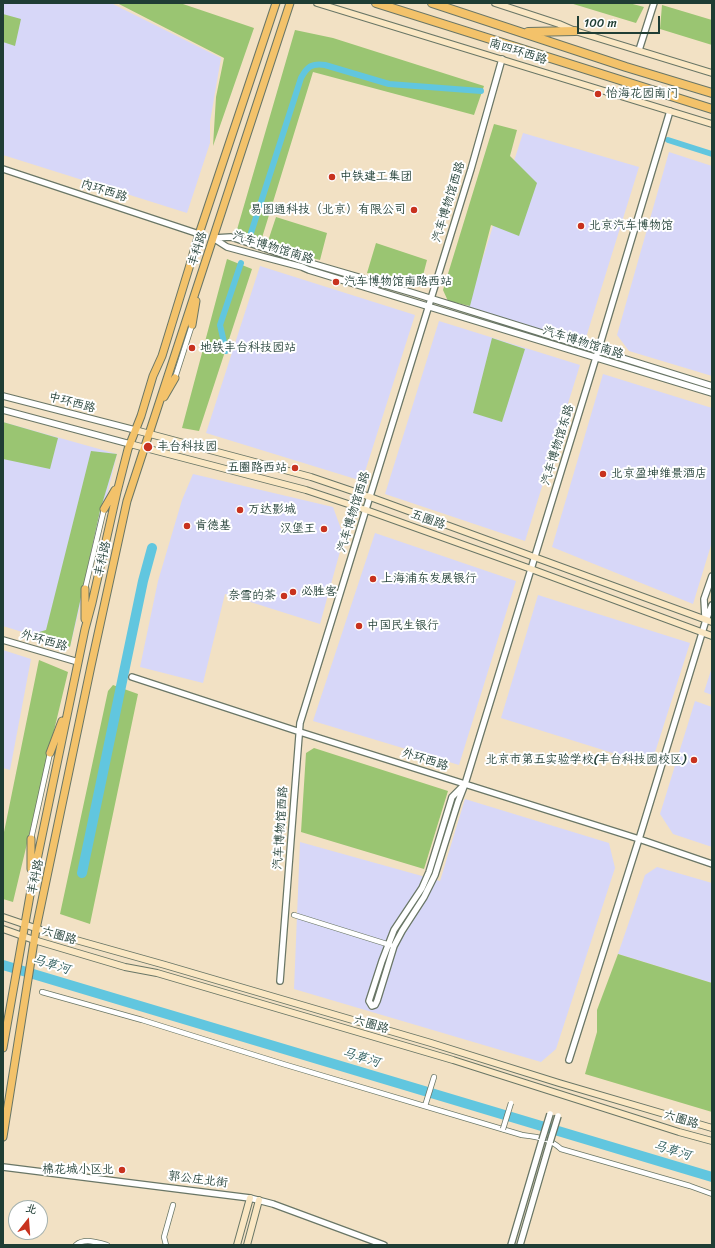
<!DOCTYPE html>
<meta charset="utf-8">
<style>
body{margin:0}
#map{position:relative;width:715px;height:1248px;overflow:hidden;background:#f2e1c4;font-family:Sriracha,"LXGW WenKai TC",sans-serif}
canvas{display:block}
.frame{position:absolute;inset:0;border:4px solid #1f3d34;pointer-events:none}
.north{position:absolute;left:8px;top:1200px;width:40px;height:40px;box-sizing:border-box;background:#fff;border:1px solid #a5b1ae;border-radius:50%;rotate:17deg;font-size:11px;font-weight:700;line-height:16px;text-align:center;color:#1f3d34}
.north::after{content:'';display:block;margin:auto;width:14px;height:18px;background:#c8321e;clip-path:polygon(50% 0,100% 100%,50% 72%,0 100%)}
.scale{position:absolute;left:577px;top:16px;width:83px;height:18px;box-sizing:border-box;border:2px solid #1f3d34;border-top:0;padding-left:5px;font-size:12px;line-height:14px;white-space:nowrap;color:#1f3d34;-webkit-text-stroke:3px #fff;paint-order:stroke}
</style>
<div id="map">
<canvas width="715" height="1248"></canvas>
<div class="frame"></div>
<div class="north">北</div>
<div class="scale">100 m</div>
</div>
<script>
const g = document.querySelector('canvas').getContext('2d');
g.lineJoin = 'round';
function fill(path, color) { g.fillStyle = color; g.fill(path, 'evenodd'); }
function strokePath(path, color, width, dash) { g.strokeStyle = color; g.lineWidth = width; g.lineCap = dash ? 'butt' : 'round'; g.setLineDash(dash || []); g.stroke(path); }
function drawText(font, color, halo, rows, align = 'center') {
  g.font = font + ' Sriracha,"LXGW WenKai TC",sans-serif'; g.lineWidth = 4; g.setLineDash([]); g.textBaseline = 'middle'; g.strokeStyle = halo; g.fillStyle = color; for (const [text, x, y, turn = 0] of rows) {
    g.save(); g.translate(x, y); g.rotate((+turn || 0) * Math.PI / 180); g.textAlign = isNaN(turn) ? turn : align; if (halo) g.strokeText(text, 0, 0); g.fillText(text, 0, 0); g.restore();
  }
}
fill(new Path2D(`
 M3,3H111L221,58L210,122V143L187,213L3,155Z
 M523,133L639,167L584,344L467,307Z
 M669,152L712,166V376L629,351L617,335Z
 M260,266L415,315L362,481L206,433Z
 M439,321L580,365L525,541L385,494Z
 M603,374L712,408V542L693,604L552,547Z
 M3,422L117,454L70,647L3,626Z
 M193,474L333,507L344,537L320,624L225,594L203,683L140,667L158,581L182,500Z
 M375,533L516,581L459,765L313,721Z
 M538,595L690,643L651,765L501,718Z
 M3,650L31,659L10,770L3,768Z
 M712,667V695L704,692Z
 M695,701L712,707V847L673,834L660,814Z
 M465,799L609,843L615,868L556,1049L541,1062L294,989L300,842L440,881Z
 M657,867L712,883V983L618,954L645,875Z`), '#d7d7f8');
fill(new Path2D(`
 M117,3H180L254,28L213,146L216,97L224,58Z
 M570,3H629L644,7L636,23Z
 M662,5L712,20V45L660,29Z
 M3,14L21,19L15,46L3,42Z
 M295,30L333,38L484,86L474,115L313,72L261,241L236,233Z
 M494,124L517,130L510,156L537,183L519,236L491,225L470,306L448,301L443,290Z
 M276,217L327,233L320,260L266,247Z
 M376,243L427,260L420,287L367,273Z
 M227,259L252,269L199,431L182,428Z
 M492,338L525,349L502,422L473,413Z
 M3,422L58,438L50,469L3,459Z
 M91,451L117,454L100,511L70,647L29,635L46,630Z
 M39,660L68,672L13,902L3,899V837Z
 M113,685L138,694L90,924L60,914L108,691Z
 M314,748L448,791L424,869L301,832L306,753Z
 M618,954L712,983V1112L585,1074L597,1032V1010Z`), '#9ac572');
strokePath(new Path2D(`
 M668,140L712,154
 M250,236L301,78C307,67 311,63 325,65L389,84L481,91
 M226,351L220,325L241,263`), '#61c6df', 6);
strokePath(new Path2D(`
 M82,873L143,581L152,548
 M3,965L712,1177`), '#61c6df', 10);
const minor = new Path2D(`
 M175,378L192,325
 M85,589L104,509
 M31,839L50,753
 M294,915L390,945
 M42,992L142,1020L283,1064L522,1135C538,1137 549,1138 561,1149L690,1186L712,1194
 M425,1106L434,1077
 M76,1245C84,1238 97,1242 107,1245
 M166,1245L164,1237L173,1205`);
const tertiary = new Path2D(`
 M639,50L654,3
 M3,169L199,234
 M213,238L227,247L264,257L302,267L309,270L712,393
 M214,238L231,237L303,261L413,293L712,386
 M3,396L135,430
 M3,410L130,444
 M705,617L704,599L712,576
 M3,640L78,662
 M132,677L300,732L639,839L712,864
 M465,784L452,797L429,872L422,888L394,930L382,961L369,1001L372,1006L375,1005L377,1001L394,946L402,931L424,897L435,875L458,802L465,784L598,351L670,111
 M280,981L300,723L471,169L502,59
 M569,1060L639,839L706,620L712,605
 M3,1167L250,1198L273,1204L384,1245
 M511,1245L542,1140
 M520,1245L550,1142`);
const secondary = new Path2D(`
 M317,3L712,124
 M495,3L559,24L575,31L712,73
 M135,430L311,477L370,497L712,622
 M130,444L306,490L366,510L531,569L712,636
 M3,917L44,931L165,965L431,1043L559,1083L712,1128
 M3,929L34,940L125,967L157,973L453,1060L679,1132L712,1141
 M237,1245L250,1198
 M247,1245L259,1200`);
const primary = new Path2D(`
 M192,325L196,301
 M164,397L175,378
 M104,509L115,490
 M85,619V589
 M50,753L62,721
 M31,839V869
 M3,1048L32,884L85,629L92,603L117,492L128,449L141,416L153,376L162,356L189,268L199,234L276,3
 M3,1137L36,929L91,666L127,501L290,3`);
const trunk = new Path2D(`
 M376,3L712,109
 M432,3L626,67L712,93
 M528,32L575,31`);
strokePath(minor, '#697666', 6);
strokePath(tertiary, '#697666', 8);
strokePath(secondary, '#697666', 8);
strokePath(primary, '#697666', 9);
strokePath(trunk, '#697666', 10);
strokePath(minor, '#fff', 4.5);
strokePath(tertiary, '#fff', 5.5);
strokePath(secondary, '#fae7c3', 6);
strokePath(primary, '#f3c26a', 7);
strokePath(trunk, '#f3c26a', 8);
const minorBridge = new Path2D(`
 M503,1129L511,1103`);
const tertiaryBridge = new Path2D(`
 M542,1140L550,1114
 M550,1142L558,1116`);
strokePath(minorBridge, '#697666', 6, []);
strokePath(tertiaryBridge, '#697666', 8, []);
strokePath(minorBridge, '#fff', 4.5);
strokePath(tertiaryBridge, '#fff', 5.5);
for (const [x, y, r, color] of [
 [598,94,4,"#c8321e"],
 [332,177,4,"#c8321e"],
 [414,210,4,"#c8321e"],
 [581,226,4,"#c8321e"],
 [336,282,4,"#c8321e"],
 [192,348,4,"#c8321e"],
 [148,447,5,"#c8321e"],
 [295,468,4,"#c8321e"],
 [603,474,4,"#c8321e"],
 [240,510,4,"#c8321e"],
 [187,526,4,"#c8321e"],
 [324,529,4,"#c8321e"],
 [373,579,4,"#c8321e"],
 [293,592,4,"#c8321e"],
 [284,596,4,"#c8321e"],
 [359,626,4,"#c8321e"],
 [694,760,4,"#c8321e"],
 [122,1170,4,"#c8321e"]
]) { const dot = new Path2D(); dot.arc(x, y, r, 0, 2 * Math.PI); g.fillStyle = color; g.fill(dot); strokePath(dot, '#fff', 1.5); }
drawText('12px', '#1f3d34', '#fff', [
 ["南四环西路",518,52,17],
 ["内环西路",104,191,18],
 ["汽车博物馆西路",449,202,-73],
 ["汽车博物馆南路",273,248,17],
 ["丰科路",198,249,-72],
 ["汽车博物馆南路",583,343,17],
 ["中环西路",72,403,15],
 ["汽车博物馆东路",558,445,-73],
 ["汽车博物馆西路",354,512,-73],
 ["五圈路",428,520,20],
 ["丰科路",103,559,-77],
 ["外环西路",44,641,16],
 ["外环西路",425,760,17],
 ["汽车博物馆西路",281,828,-86],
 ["丰科路",36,877,-78],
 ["六圈路",59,936,17],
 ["六圈路",371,1025,16],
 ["六圈路",681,1120,17],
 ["郭公庄北街",198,1180,7]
]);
drawText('12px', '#1f3d34', '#fff', [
 ["怡海花园南门",606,94],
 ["中铁建工集团",340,177],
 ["易图通科技（北京）有限公司",406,210,"right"],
 ["北京汽车博物馆",589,226],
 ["汽车博物馆南路西站",344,282],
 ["地铁丰台科技园站",200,348],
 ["丰台科技园",157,447],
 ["五圈路西站",287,468,"right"],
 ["北京盈坤维景酒店",611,474],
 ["万达影城",248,510],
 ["肯德基",195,526],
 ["汉堡王",316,529,"right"],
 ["上海浦东发展银行",381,579],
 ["必胜客",301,592],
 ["奈雪的茶",276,596,"right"],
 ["中国民生银行",367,626],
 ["北京市第五实验学校(丰台科技园校区)",686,760,"right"],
 ["棉花城小区北",114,1170,"right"]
], 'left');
drawText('italic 13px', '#305f5f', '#fff', [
 ["马草河",51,965,17],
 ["马草河",361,1058,17],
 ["马草河",672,1151,17]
]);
</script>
